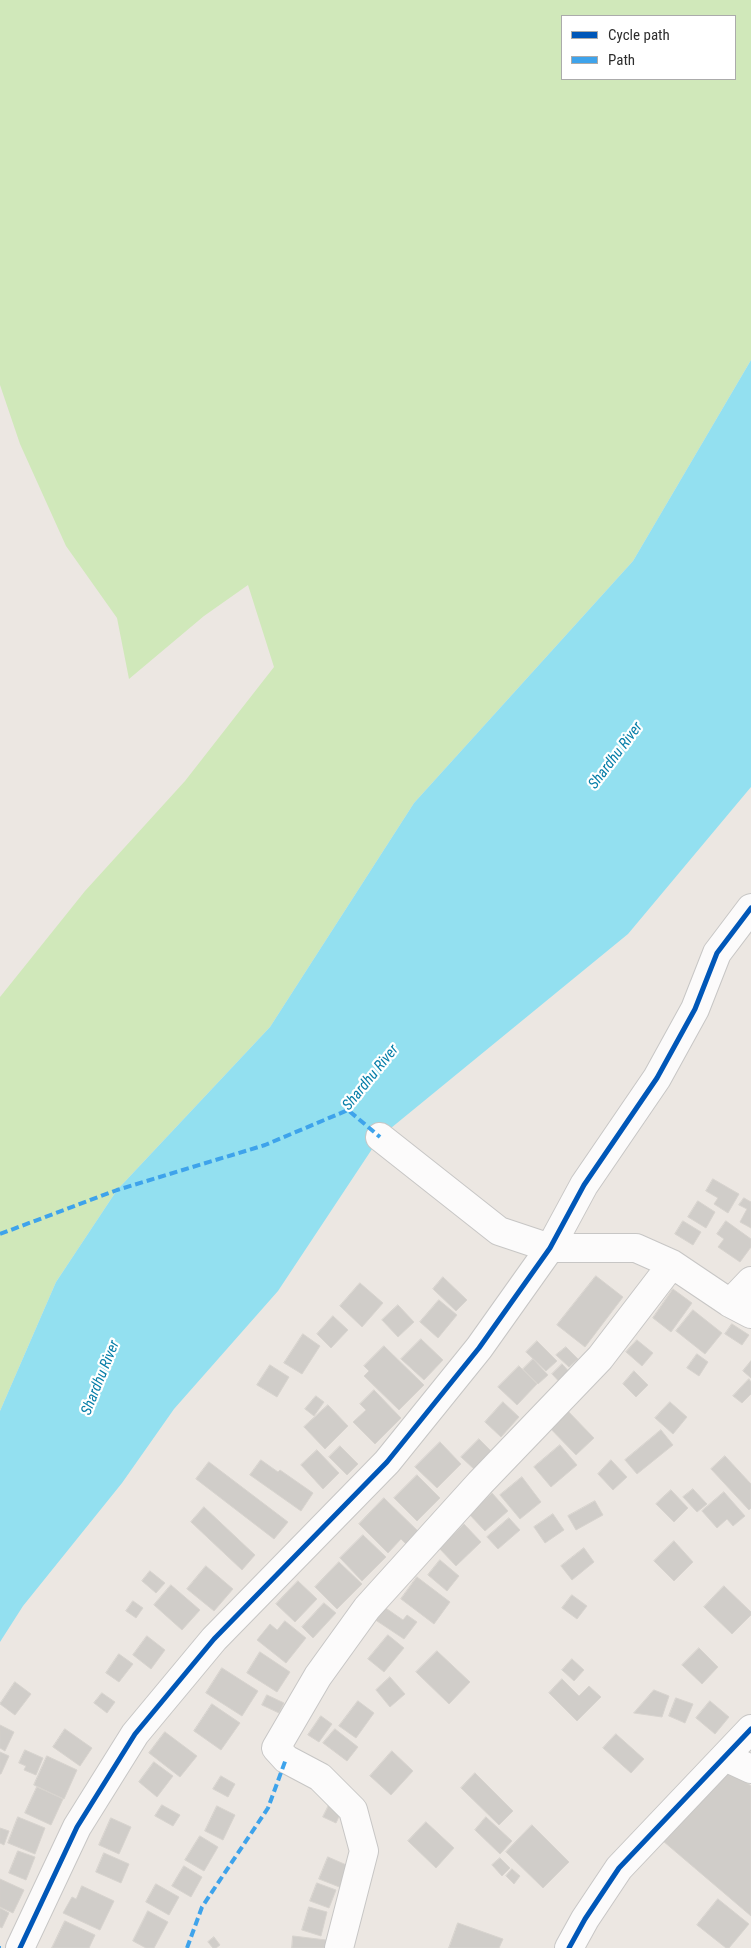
<!DOCTYPE html>
<style>
body{margin:0}
#map{position:relative;width:751px;height:1948px;overflow:hidden;background:#ece7e2;font-family:"Roboto Condensed",sans-serif}
canvas{display:block}
.legend{position:absolute;left:561px;top:15px;width:175px;height:65px;box-sizing:border-box;background:#fff;border:1px solid #ababab;margin:0;padding:6px 9px;list-style:none;font-size:15px;color:#2d2d2d}
.legend li{display:flex;align-items:center;gap:10px;height:25px}
.legend b{width:25px;border:1px solid #ababab}
</style>
<div id="map">
<canvas width="751" height="1948"></canvas>
<ul class="legend">
<li><b style="height:6px;background:#0057b8"></b>Cycle path</li>
<li><b style="height:6px;background:#3ea3eb"></b>Path</li>
</ul>
</div>
<script>
const g = document.querySelector('canvas').getContext('2d');
g.lineJoin = 'round';
function fill(path, color) { g.fillStyle = color; g.fill(path, 'evenodd'); }
function strokePath(path, color, width, dash) { g.strokeStyle = color; g.lineWidth = width; g.lineCap = dash ? 'butt' : 'round'; g.setLineDash(dash || []); g.stroke(path); }
function drawText(font, color, halo, rows, align = 'center') {
  g.font = font + ' "Roboto Condensed",sans-serif'; g.lineWidth = 4.5; g.setLineDash([]); g.textBaseline = 'middle'; g.strokeStyle = halo; g.fillStyle = color; for (const [text, x, y, turn = 0] of rows) {
    g.save(); g.translate(x, y); g.rotate((+turn || 0) * Math.PI / 180); g.textAlign = isNaN(turn) ? turn : align; if (halo) g.strokeText(text, 0, 0); g.fillText(text, 0, 0); g.restore();
  }
}
fill(new Path2D(`
 M0,0H751V360L633,561L414,803L270,1027L117,1190L56,1282L0,1411V997L85,891L185,781L274,667L248,585L204,616L129,679L117,618L66,546L20,444L0,385ZM562,16H735V79H562Z`), '#d0e8ba');
fill(new Path2D(`
 M751,360V787L628,934L380,1137L278,1291L174,1409L122,1483L23,1606L0,1642V1411L56,1282L117,1190L270,1027L414,803L633,561Z`), '#93e0f0');
const building = new Path2D(`
 M713,1179L739,1194L728,1213L714,1204L718,1198L706,1191Z
 M744,1198L751,1202V1228L740,1222L747,1209L739,1205Z
 M698,1201L715,1212L706,1228L688,1217Z
 M683,1221L701,1232L693,1245L675,1234Z
 M726,1221L751,1239V1247L740,1262L718,1247L724,1239L717,1234Z
 M596,1276L623,1297L585,1347L557,1325Z
 M443,1277L467,1300L456,1311L433,1289Z
 M360,1283L383,1303L362,1327L340,1306Z
 M673,1289L692,1303L671,1332L653,1318Z
 M439,1300L457,1315L438,1338L420,1322Z
 M398,1305L414,1322L398,1337L382,1320Z
 M693,1310L722,1333L705,1354L676,1331Z
 M333,1316L348,1330L331,1348L317,1334Z
 M732,1324L749,1335L742,1345L725,1334Z
 M303,1334L320,1346L302,1374L284,1363Z
 M421,1339L443,1360L424,1380L401,1359Z
 M637,1340L653,1353L642,1366L626,1352Z
 M537,1341L557,1361L546,1371L526,1352Z
 M384,1346L424,1385L399,1410L364,1376L369,1371L364,1366Z
 M566,1347L578,1359L569,1367L556,1355Z
 M697,1354L708,1362L699,1376L687,1368Z
 M533,1359L548,1375L538,1384L523,1369Z
 M751,1361V1378L743,1371Z
 M562,1364L575,1378L565,1388L552,1374Z
 M270,1365L289,1377L277,1397L257,1385Z
 M519,1366L537,1384L517,1405L498,1387Z
 M634,1371L648,1385L636,1397L623,1384Z
 M749,1379L751,1382V1394L742,1403L733,1396Z
 M374,1390L401,1418L375,1444L353,1422L366,1410L360,1404Z
 M316,1396L324,1402L314,1416L305,1409Z
 M503,1402L519,1417L501,1437L485,1422Z
 M670,1402L687,1417L673,1434L655,1418Z
 M328,1405L348,1426L325,1449L304,1427Z
 M564,1407L594,1438L576,1455L546,1424Z
 M661,1430L673,1445L637,1474L625,1460Z
 M479,1439L492,1452L475,1470L461,1457Z
 M440,1442L461,1464L437,1488L415,1467Z
 M560,1445L577,1465L551,1487L534,1467Z
 M340,1446L358,1464L347,1475L329,1457Z
 M317,1450L339,1473L323,1489L301,1465Z
 M725,1456L751,1484V1508L749,1510L711,1469Z
 M261,1460L278,1472L280,1470L313,1493L301,1511L250,1475Z
 M611,1460L627,1477L613,1490L598,1474Z
 M209,1462L288,1522L274,1539L196,1479Z
 M417,1475L440,1498L417,1521L394,1498Z
 M522,1477L541,1502L520,1519L500,1495Z
 M693,1489L707,1504L697,1512L683,1497Z
 M671,1490L688,1508L674,1522L656,1504Z
 M724,1492L745,1516L733,1526L727,1519L717,1528L702,1511Z
 M492,1493L508,1511L485,1531L469,1514Z
 M384,1498L422,1535L410,1548L401,1539L388,1553L359,1524Z
 M595,1501L603,1515L576,1530L568,1516Z
 M204,1507L255,1555L242,1570L191,1522Z
 M553,1514L564,1530L545,1543L534,1527Z
 M509,1518L520,1530L498,1549L487,1537Z
 M464,1524L481,1542L456,1566L439,1548Z
 M363,1535L386,1557L362,1581L340,1558Z
 M674,1541L693,1562L674,1581L654,1561Z
 M584,1548L594,1562L572,1580L561,1566Z
 M440,1560L459,1576L447,1591L428,1575Z
 M339,1562L362,1584L337,1609L315,1587Z
 M206,1566L233,1589L214,1611L187,1589Z
 M150,1571L165,1583L156,1593L142,1581Z
 M417,1577L450,1602L434,1624L401,1599Z
 M298,1581L317,1599L295,1622L276,1604Z
 M171,1585L200,1610L182,1630L154,1605Z
 M724,1586L751,1612V1615L732,1634L704,1607Z
 M572,1595L587,1606L577,1619L562,1608Z
 M133,1601L143,1608L136,1618L126,1611Z
 M377,1602L403,1620L407,1615L417,1622L404,1639L368,1615Z
 M324,1603L336,1613L313,1638L302,1627Z
 M285,1621L306,1638L286,1663L257,1640L270,1624L277,1630Z
 M388,1635L404,1648L384,1672L368,1659Z
 M147,1636L165,1650L151,1669L133,1655Z
 M699,1648L718,1667L702,1684L682,1665Z
 M437,1651L470,1682L449,1704L416,1672Z
 M260,1652L290,1672L277,1692L247,1673Z
 M119,1654L133,1664L119,1682L106,1673Z
 M572,1659L584,1670L574,1681L562,1670Z
 M222,1668L258,1691L242,1716L206,1693Z
 M390,1677L405,1694L390,1707L376,1690Z
 M562,1679L579,1696L589,1686L601,1697L577,1721L549,1693Z
 M15,1682L31,1694L15,1715L0,1704Z
 M654,1690L669,1696L662,1717L634,1713Z
 M102,1693L115,1702L107,1713L94,1703Z
 M267,1695L284,1703L279,1713L262,1705Z
 M676,1698L693,1704L685,1723L669,1716Z
 M358,1701L374,1713L356,1738L339,1726Z
 M710,1701L729,1717L715,1734L696,1718Z
 M212,1704L240,1723L221,1750L194,1731Z
 M321,1716L332,1724L319,1742L308,1735Z
 M0,1725L14,1732L5,1751L0,1748Z
 M65,1729L92,1748L80,1766L53,1747Z
 M335,1729L358,1747L347,1761L323,1743Z
 M165,1732L197,1756L180,1777L149,1753Z
 M616,1734L644,1759L631,1773L603,1748Z
 M25,1750L43,1758L36,1775L24,1770L26,1766L19,1763Z
 M392,1751L413,1771L391,1795L370,1776Z
 M0,1752L9,1756L1,1774H0Z
 M47,1756L77,1770L64,1799L34,1785Z
 M154,1762L173,1776L157,1797L139,1782Z
 M727,1766L751,1786V1916L663,1841Z
 M475,1773L513,1811L499,1825L461,1788Z
 M221,1776L235,1784L228,1797L213,1789Z
 M37,1787L63,1799L51,1825L25,1813Z
 M162,1805L180,1815L173,1826L155,1816Z
 M329,1805L342,1810L336,1823L323,1817Z
 M217,1806L235,1815L223,1840L205,1831Z
 M18,1817L45,1828L35,1854L8,1843Z
 M486,1817L512,1841L500,1854L475,1830Z
 M111,1818L131,1827L119,1854L99,1845Z
 M426,1822L454,1848L436,1868L408,1841Z
 M532,1825L569,1862L543,1888L506,1852Z
 M0,1828L9,1831L4,1845L0,1843Z
 M200,1836L218,1847L204,1871L185,1860Z
 M18,1851L35,1857L26,1880L9,1873Z
 M104,1853L129,1864L121,1883L96,1872Z
 M328,1857L351,1867L342,1888L319,1879Z
 M500,1858L510,1868L502,1876L492,1865Z
 M184,1866L202,1877L191,1897L172,1886Z
 M512,1869L520,1876L514,1884L506,1876Z
 M0,1879L24,1890L13,1913L0,1907Z
 M317,1883L336,1890L329,1908L310,1901Z
 M156,1884L179,1897L169,1915L146,1902Z
 M82,1886L114,1901L100,1930L63,1913L72,1897L76,1899Z
 M718,1899L749,1924L729,1948H726L697,1925Z
 M309,1907L327,1912L321,1936L302,1930Z
 M0,1908L9,1913L2,1928L0,1927Z
 M148,1911L168,1922L154,1948H146L133,1941Z
 M65,1921L95,1935L89,1948H52Z
 M458,1923L503,1939L499,1948H449Z
 M293,1936L326,1940L325,1948H292Z
 M214,1937L220,1945L216,1948H213L208,1942Z`);
fill(building, '#d0cdc9');
strokePath(building, '#d7d3ce', 1);
const minor = new Path2D(`
 M380,1137L499,1231L550,1248H636L672,1264L730,1303L751,1314
 M730,1303L751,1281
 M725,1757L751,1769
 M20,1948L77,1827L135,1734L214,1639L387,1462L479,1348L550,1248L584,1185L657,1078L695,1009L717,953L751,908
 M339,1948L364,1851L353,1810L320,1777L286,1759L276,1748L318,1676L367,1608L480,1483L600,1358L672,1264
 M569,1948L585,1919L619,1868L751,1729`);
strokePath(minor, '#c7c6c5', 30);
strokePath(minor, '#fcfbfb', 28);
strokePath(new Path2D(`
 M0,1234L117,1190L265,1145L348,1110L380,1137
 M0,1948H1
 M187,1948L202,1907L268,1808L286,1759`), '#3ea3eb', 4, [8, 4]);
strokePath(new Path2D(`
 M20,1948L77,1827L135,1734L214,1639L387,1462L479,1348L550,1248L584,1185L657,1078L695,1009L717,953L751,908
 M569,1948L585,1919L619,1868L751,1729`), '#0057b8', 5);
drawText('italic 15px', '#067ea8', '#fff', [
 ["Shardhu River",616,756,-53],
 ["Shardhu River",371,1078,-51],
 ["Shardhu River",101,1378,-68]
]);
</script>
